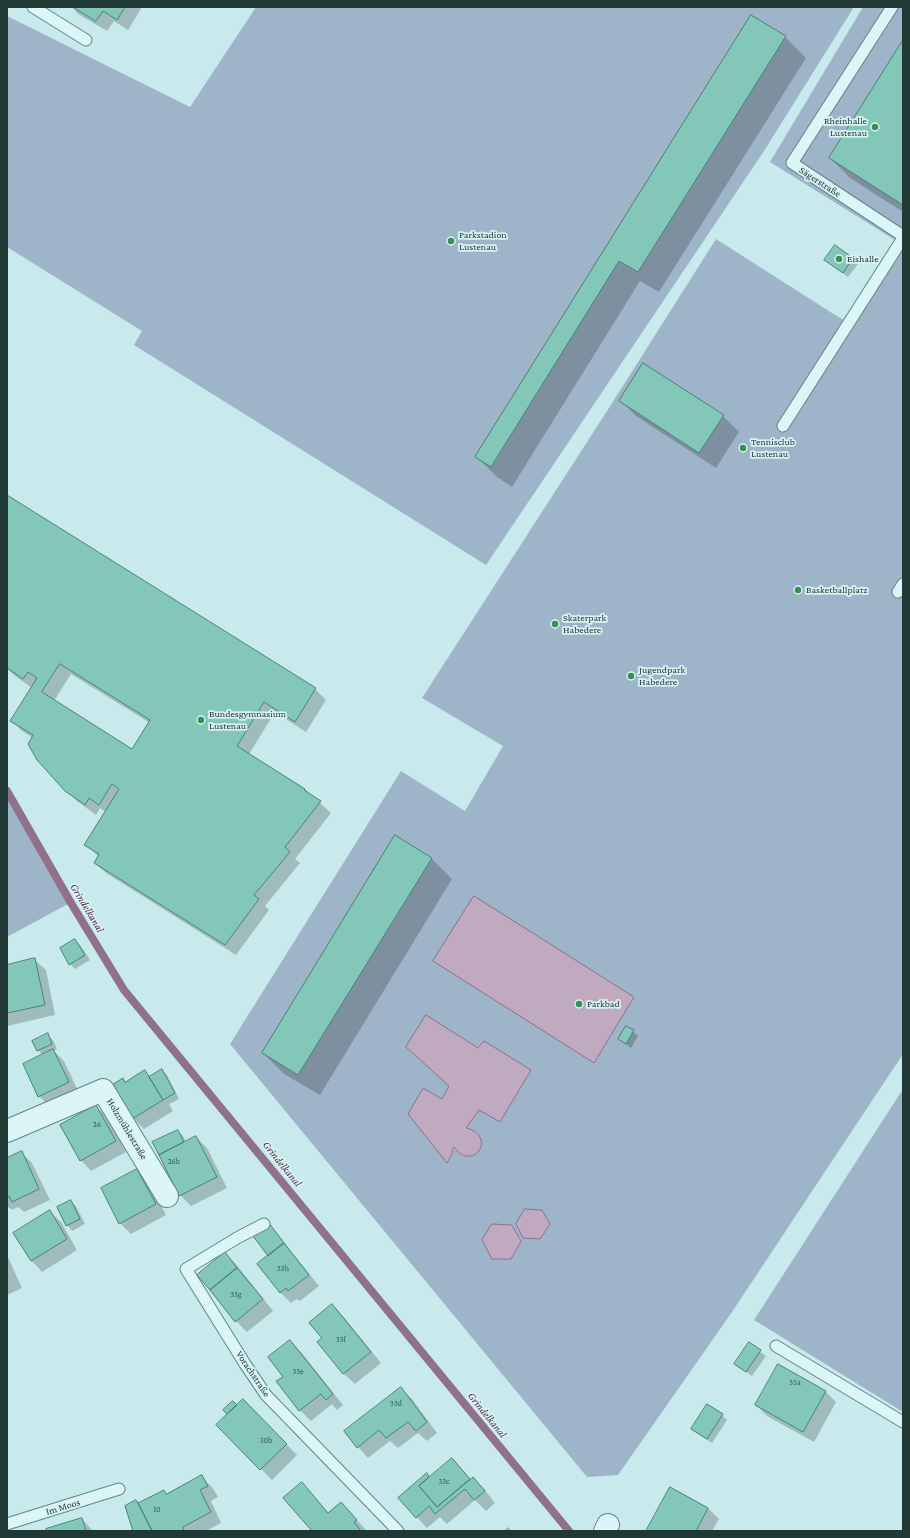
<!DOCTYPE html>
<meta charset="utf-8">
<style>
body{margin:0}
#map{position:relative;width:910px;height:1538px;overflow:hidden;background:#c9eaec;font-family:"Crimson Pro",serif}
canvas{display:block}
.frame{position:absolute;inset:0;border:8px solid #213935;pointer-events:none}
</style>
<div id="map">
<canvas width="910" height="1538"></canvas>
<div class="frame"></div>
</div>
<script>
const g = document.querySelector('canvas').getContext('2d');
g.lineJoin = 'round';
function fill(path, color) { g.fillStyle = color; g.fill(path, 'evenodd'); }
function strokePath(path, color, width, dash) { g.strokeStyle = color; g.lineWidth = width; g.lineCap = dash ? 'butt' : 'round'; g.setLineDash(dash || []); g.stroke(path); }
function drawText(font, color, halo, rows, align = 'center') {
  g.font = font + ' "Crimson Pro",serif'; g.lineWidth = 3.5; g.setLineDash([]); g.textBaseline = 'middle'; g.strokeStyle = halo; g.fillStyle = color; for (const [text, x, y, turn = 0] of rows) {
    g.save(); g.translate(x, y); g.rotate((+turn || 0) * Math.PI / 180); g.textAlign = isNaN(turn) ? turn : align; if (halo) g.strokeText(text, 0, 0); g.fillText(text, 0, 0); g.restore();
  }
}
fill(new Path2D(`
 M256,7H854L764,151L486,565L134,345L142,331L7,247V16L190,107Z
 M863,7H903V245L770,162Z
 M716,239L832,313L854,326L903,248V1054L732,1312L618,1475L587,1477L230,1044L401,771L465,811L503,746L422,698L607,411Z
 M7,798L68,904L7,937Z
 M903,1089V1412L754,1320Z`), '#9eb5c9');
const water = new Path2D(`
 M474,896L634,997L594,1063L433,961Z
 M426,1015L478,1048L484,1041L531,1070L500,1122L479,1110L466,1128C492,1134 481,1162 463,1155C458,1153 457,1150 454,1147L452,1150L453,1152L447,1163L408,1114L423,1088L442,1099L449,1086L406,1047Z
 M525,1209L542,1210L550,1224L540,1239L523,1238L516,1224Z
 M492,1224L512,1225L521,1241L511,1259H492L482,1240Z`);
fill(water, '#c0aabf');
strokePath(water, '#8f718b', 1);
fill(new Path2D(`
 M72,7H142L128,30L114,21L107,31L78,14Z
 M751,16L785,37L806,58L659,292L640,281L512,487L497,477L476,456Z
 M903,42V212L850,178L830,158Z
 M852,259L858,264L848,277L826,260Z
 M620,400L723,416L739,432L716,468L636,416Z
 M7,496L315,689L326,700L306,732L275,712L249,754L305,789L331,813L295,859L300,863L265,906L269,910L236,955L106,873L95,863L99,857L86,845L106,812L100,808L96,815L77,801L65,790L33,738L22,731L12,721L32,688L15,676L7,668ZM71,674L150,723L133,750L54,701Z
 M431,858L452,879L320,1095L284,1074L263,1053Z
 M75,940L80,945L90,960L75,969L70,964Z
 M35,960L46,970L55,1015L7,1026V966Z
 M633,1031L638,1036L631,1048L619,1039Z
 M47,1035L53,1040L57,1049L54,1051L64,1061L79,1093L50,1107L39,1096L43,1055L38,1050L34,1041Z
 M162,1070L167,1075L179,1099L169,1104L173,1111L144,1129L133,1118L123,1079L126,1082L144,1071L151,1077Z
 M96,1106L107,1117L126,1152L91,1171L81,1160Z
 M178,1131L183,1136L186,1142L196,1137L207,1148L227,1188L191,1206L180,1195L154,1143Z
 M22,1153L32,1163L50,1200L24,1212L18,1207L12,1210L7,1206V1159Z
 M137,1170L148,1181L166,1215L131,1234L120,1223Z
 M70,1201L76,1206L85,1224L72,1231L67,1225L58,1207Z
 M50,1212L61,1222L77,1250L42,1272L32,1261L15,1233Z
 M274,1230L319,1286L300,1301L297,1299L291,1303L280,1292L269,1256Z
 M225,1253L236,1264L273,1311L247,1332L236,1321Z
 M7,1255L22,1288L7,1295Z
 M332,1305L343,1316L381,1363L355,1384L344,1374L318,1342L323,1338Z
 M290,1341L301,1352L343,1405L337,1410L332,1404L311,1421L300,1410L284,1377Z
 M749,1344L766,1356L752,1376L736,1364Z
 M401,1389L412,1399L437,1433L427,1441L418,1433L398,1448L390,1441L368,1458L358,1447Z
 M825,1391L836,1402L814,1442L767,1416L756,1405Z
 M243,1400L297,1455L272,1480L218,1425L228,1415L224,1410L237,1406Z
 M722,1415L727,1420L712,1443L698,1434L693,1429Z
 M452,1459L471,1480L473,1478L484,1489L495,1503L486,1511L475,1500L447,1524L440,1517L427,1528L399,1498L426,1475L429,1478Z
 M201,1477L212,1487L218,1497L211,1501L221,1523L206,1531H134L139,1504L163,1491L167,1495Z
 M302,1484L329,1514L341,1503L367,1531H313Z
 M670,1488L708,1508L719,1519L712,1531H647Z
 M82,1519L93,1531H48Z
 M508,1527L512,1531H503Z`), '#0003');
strokePath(new Path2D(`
 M7,791L71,903L124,990L569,1531`), '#8f718b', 8);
const building = new Path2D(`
 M73,7H125L117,20L103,11L96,21Z
 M751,15L786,36L638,272L619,261L491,467L475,457Z
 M903,40V205L829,158Z
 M835,245L853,258L843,273L824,260Z
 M643,363L724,415L699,453L619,401Z
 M7,495L316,688L295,722L264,702L237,746L305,789L304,790L321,801L285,847L290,852L254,895L259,899L225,945L94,863L99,854L84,845L119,789L112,784L99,805L89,798L85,805L65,791L37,760L28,744L33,735L10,721L37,678L28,672L23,679L7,668ZM60,664L150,720L132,749L42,692Z
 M395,835L432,858L298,1075L262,1053Z
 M75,939L85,955L69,965L60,948Z
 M35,958L45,1005L7,1013V965Z
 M626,1026L634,1030L626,1044L618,1039Z
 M48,1033L52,1044L37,1051L32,1041Z
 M53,1049L69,1082L38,1097L23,1064Z
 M162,1069L175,1093L163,1100L149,1077Z
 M145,1070L163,1100L132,1119L110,1086L123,1078L125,1082Z
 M96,1105L116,1141L80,1161L60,1125Z
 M178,1130L184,1142L159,1155L152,1142Z
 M196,1136L217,1177L179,1196L159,1155Z
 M22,1151L39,1189L12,1202L9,1196L7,1197V1158Z
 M137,1169L156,1204L119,1224L101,1188Z
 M71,1200L80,1219L66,1226L57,1207Z
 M50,1210L67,1239L31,1261L13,1233Z
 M269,1223L284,1243L268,1256L253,1236Z
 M284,1243L309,1275L288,1291L286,1288L280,1293L257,1264Z
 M225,1252L237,1268L210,1290L197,1275Z
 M237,1268L263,1299L235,1322L210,1290Z
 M332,1304L371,1352L343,1374L317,1342L322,1338L309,1323Z
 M290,1340L333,1394L326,1400L321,1394L299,1411L276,1381L283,1377L268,1357Z
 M749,1342L761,1350L746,1372L734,1364Z
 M778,1364L826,1391L803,1432L755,1405Z
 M401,1387L427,1422L416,1431L408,1422L386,1438L379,1430L357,1448L344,1431Z
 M243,1399L287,1444L260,1470L216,1425Z
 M233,1401L237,1405L227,1414L223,1410Z
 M707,1404L723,1414L707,1439L691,1429Z
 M452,1458L470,1479L437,1507L419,1486Z
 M427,1473L429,1477L419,1486L437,1507L473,1477L485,1491L474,1500L465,1489L435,1514L429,1506L416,1518L398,1498Z
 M202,1475L208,1486L200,1490L211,1512L183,1527L184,1529L181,1531H152L138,1503L164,1490L166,1494Z
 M302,1482L328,1513L341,1502L357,1520L354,1522L361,1531H312L283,1498Z
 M670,1487L708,1508L696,1531H646Z
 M136,1500L138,1503L152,1531H133L125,1506Z
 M82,1518L86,1531H47L46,1529Z`);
fill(building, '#82c7b7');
strokePath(building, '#478475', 1);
const service = new Path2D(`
 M33,7L86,40
 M892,7L792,163L903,236
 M783,426L903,238
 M898,592L903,584
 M264,1224L237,1238L186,1269L245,1364L266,1395L398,1531
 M776,1346L903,1422
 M7,1524L119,1489`);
const minor = new Path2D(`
 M7,1131L103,1090L167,1196
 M605,1531L608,1525`);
strokePath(service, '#5f8783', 13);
strokePath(minor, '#5f8783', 24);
strokePath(service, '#dcf5f7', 11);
strokePath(minor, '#dcf5f7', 22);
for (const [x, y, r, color] of [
 [875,127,4,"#339254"],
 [451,241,4,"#339254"],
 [839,259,4,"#339254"],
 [743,448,4,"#339254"],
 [798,590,4,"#339254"],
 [555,624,4,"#339254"],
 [631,676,4,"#339254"],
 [201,720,4,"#339254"],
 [579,1004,4,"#339254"]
]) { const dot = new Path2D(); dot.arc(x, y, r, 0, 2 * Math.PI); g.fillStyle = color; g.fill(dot); strokePath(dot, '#d9f2f4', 1.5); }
drawText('8px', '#395c56', null, [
 ["26",97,1125],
 ["26b",174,1162],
 ["33h",283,1269],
 ["33g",236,1295],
 ["33f",341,1340],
 ["33e",298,1372],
 ["35a",795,1383],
 ["33d",396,1404],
 ["30b",266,1441],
 ["33c",444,1482],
 ["10",157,1510]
]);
drawText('10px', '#213935', '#d9f2f4', [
 ["Rheinhalle",867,121,"right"],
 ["Lustenau",867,133,"right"],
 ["Parkstadion",459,235],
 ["Lustenau",459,247],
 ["Eishalle",847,259],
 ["Tennisclub",751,442],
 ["Lustenau",751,454],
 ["Basketballplatz",806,590],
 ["Skaterpark",563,618],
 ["Habedere",563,630],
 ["Jugendpark",639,670],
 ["Habedere",639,682],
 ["Bundesgymnasium",209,714],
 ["Lustenau",209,726],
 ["Parkbad",587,1004]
], 'left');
drawText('10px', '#213935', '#d9f2f4', [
 ["Sägerstraße",820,182,33],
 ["Holzmühlestraße",127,1129,59],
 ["Vorachstraße",253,1374,56],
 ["Im Moos",63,1507,-17]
]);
drawText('italic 11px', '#57324c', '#d9f2f4', [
 ["Grindelkanal",87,908,59],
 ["Grindelkanal",282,1164,51],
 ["Grindelkanal",487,1415,51]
]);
</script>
